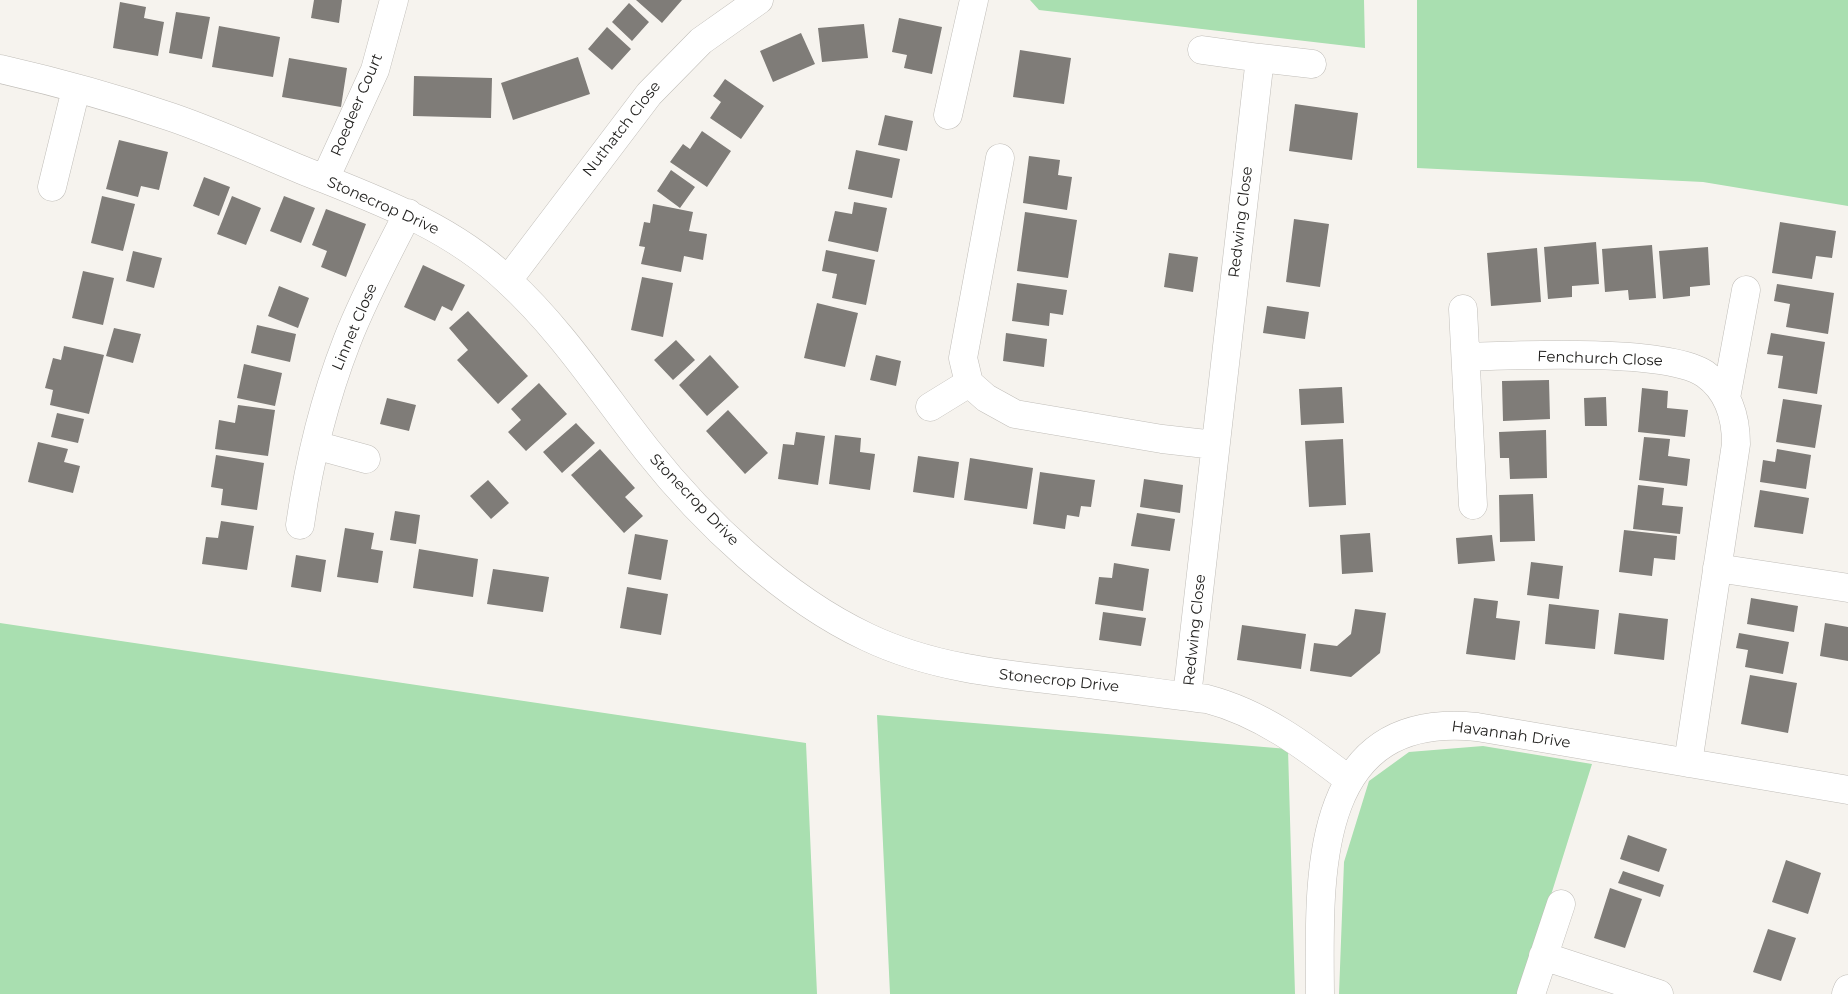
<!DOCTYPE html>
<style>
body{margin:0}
canvas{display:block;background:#f6f3ee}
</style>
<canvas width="1848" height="994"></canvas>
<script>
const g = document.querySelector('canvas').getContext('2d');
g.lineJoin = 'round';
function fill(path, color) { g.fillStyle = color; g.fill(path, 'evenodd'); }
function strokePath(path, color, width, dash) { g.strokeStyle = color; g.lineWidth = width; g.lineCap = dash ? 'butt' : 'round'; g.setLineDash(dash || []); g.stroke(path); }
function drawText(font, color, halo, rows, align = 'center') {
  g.font = font + ' Montserrat,sans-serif'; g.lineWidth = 4; g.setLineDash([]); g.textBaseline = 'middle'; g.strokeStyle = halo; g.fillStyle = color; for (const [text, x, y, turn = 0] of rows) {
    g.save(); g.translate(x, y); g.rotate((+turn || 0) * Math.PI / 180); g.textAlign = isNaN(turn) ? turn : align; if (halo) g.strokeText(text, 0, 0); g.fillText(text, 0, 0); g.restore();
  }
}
fill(new Path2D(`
 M1030,0H1364L1365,48L1039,10Z
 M1417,0H1848V206L1703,182L1417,168Z
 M0,623L806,743L817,994H0Z
 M877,715L1288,749L1295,994H890Z
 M1483,746L1592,764L1520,994H1339L1344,862L1369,781L1409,752Z`), '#a9dfb0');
fill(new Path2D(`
 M314,0H342L339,23L311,18Z
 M636,0H682L662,23Z
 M120,2L146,7L144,18L164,22L158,56L113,48Z
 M629,3L649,22L632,41L612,22Z
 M176,12L210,17L202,59L169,53Z
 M899,18L942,27L932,74L904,68L907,55L892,52Z
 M864,24L868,58L822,62L818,28Z
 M219,26L280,37L273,77L212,67Z
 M607,27L631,49L612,70L588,49Z
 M801,33L815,64L773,82L760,51Z
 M1020,50L1071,58L1064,104L1013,97Z
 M578,57L590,94L513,120L501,83Z
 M289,58L347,68L341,107L282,97Z
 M414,76L492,78L491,118L413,116Z
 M725,79L764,106L741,139L710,118L721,102L713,96Z
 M1295,104L1358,113L1352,160L1289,151Z
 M885,115L913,121L907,151L878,145Z
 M702,131L731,151L707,187L670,162L683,144L690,149Z
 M119,140L168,152L159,190L141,186L138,197L106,189Z
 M856,150L900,159L892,198L848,189Z
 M1029,156L1060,160L1058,175L1072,177L1067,210L1023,203Z
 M671,170L695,187L680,208L657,191Z
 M204,177L230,187L219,216L193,206Z
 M102,196L135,204L123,251L91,243Z
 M232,196L261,208L246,245L217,234Z
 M284,196L315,208L301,243L270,231Z
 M854,202L887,208L878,252L828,241L835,211L852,214Z
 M653,204L693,212L689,231L707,234L703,260L684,256L681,272L641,264L645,247L639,246L644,222L650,223Z
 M326,209L366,224L346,277L321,267L327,251L312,245Z
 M1025,212L1077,220L1068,278L1017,271Z
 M1294,219L1329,224L1320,287L1286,282Z
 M1780,222L1836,231L1832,258L1816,256L1812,279L1772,273Z
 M1596,242L1599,284L1572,286V297L1548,299L1544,247Z
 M1652,245L1656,298L1629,300L1628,290L1605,292L1602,249Z
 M1708,247L1710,285L1690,287V296L1663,299L1659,251Z
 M1537,248L1541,302L1491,306L1487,253Z
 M826,250L875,260L866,305L832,298L837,274L822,271Z
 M133,251L162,258L154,288L126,281Z
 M1169,253L1198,257L1193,292L1164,287Z
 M423,265L465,285L452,311L442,306L435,321L404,307Z
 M83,271L114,278L103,325L72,318Z
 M642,277L673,283L663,337L631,330Z
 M1017,283L1067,290L1063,315L1050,313L1049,326L1012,321Z
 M1777,284L1834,293L1828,334L1786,327L1790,304L1774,301Z
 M279,286L309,298L298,328L268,316Z
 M817,303L858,313L845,367L804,358Z
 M1267,306L1309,312L1305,339L1263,333Z
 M468,311L528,376L498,404L457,360L468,350L449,328Z
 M257,325L296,334L290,362L251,353Z
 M114,328L141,334L133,363L106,356Z
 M1006,333L1047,339L1044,367L1003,361Z
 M1771,333L1825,342L1817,394L1778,388L1783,356L1767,354Z
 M676,340L695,360L673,380L654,360Z
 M64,346L104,355L89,414L50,405L53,390L45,388L53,358L61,360Z
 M710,355L739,387L707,416L679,385Z
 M876,355L901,361L896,386L870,380Z
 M244,364L282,373L275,406L237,398Z
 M1549,380L1550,419L1503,421L1502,381Z
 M539,383L567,414L526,451L508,432L521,420L511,409Z
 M1342,387L1344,423L1301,425L1299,389Z
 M1642,388L1668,391L1667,408L1688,410L1685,437L1638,432Z
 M1606,397L1607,426H1585L1584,398Z
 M387,398L416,405L409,431L380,424Z
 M1783,399L1822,405L1815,448L1776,442Z
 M238,405L275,410L268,456L215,449L219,420L235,423Z
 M728,410L768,453L745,474L706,431Z
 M57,413L84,419L78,443L51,437Z
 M576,423L595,443L562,473L543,452Z
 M1546,430L1547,478L1510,479L1509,458H1500L1499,432Z
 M796,432L825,436L818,485L778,479L783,444L794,445Z
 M835,435L861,438L860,452L875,454L870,490L829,484Z
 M1644,437L1670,439L1668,456L1690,459L1687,486L1639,480Z
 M1343,439L1346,505L1309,507L1305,441Z
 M38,442L68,449L64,462L80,466L73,493L28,482Z
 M600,449L635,488L625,497L643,516L624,533L571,475Z
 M1777,449L1811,455L1806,489L1760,482L1763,460L1775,462Z
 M216,455L264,463L257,510L221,505L223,489L211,487Z
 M918,456L959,462L954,498L913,492Z
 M970,458L1033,468L1027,509L964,500Z
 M1040,472L1095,480L1091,507L1081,506L1079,517L1067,515L1065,529L1033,524Z
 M1144,479L1183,485L1180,513L1140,507Z
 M488,480L509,503L491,519L470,496Z
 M1638,485L1664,488L1662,505L1683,507L1680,534L1633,529Z
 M1760,490L1809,498L1803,534L1754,527Z
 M1533,494L1535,541L1500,542L1499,495Z
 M395,511L420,515L416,544L390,540Z
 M1137,513L1175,519L1170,551L1131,546Z
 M221,521L254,526L247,570L202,564L206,537L218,538Z
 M345,528L374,533L371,549L383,551L378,583L337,577Z
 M1624,530L1677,536L1675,560L1654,558L1652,576L1619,572Z
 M1370,533L1373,572L1342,574L1340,535Z
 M635,534L668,540L661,580L628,574Z
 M1492,535L1495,561L1458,564L1456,538Z
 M419,549L478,559L473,597L413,588Z
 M296,555L326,560L321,592L291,587Z
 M1531,562L1563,566L1559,599L1527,595Z
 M1114,563L1149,569L1143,611L1095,604L1099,577L1112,578Z
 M493,569L549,577L543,612L487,604Z
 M627,587L668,594L661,635L620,628Z
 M1474,598L1498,601L1496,618L1520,621L1515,660L1466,654Z
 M1751,598L1798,606L1794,632L1747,624Z
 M1549,604L1599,610L1595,649L1545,644Z
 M1355,609L1386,613L1380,653L1351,677L1310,671L1314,643L1337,646L1351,634Z
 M1103,612L1146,618L1141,646L1099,640Z
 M1619,613L1668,619L1664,660L1614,654Z
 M1825,623L1848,627V661L1820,656Z
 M1242,625L1306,634L1301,669L1237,660Z
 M1739,633L1789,642L1783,674L1745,667L1748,650L1736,648Z
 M1750,675L1797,683L1788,733L1741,724Z
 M1628,835L1667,849L1659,872L1620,859Z
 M1786,860L1821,873L1808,914L1772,902Z
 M1623,871L1664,885L1660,897L1618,883Z
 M1610,888L1642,899L1625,948L1594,938Z
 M1768,929L1796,938L1781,981L1753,972Z`), '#7f7c78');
const minor = new Path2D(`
 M1260,58L1312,64
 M0,69C57,82 115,98 171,117C215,132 259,152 302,170C374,199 449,225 507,280C561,329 602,393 647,450C703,521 784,598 867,637C934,669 1007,675 1080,683C1123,688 1165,694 1207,699C1261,713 1305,746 1349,780
 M948,115L974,0
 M1000,158L963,358L969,383L986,398L1015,414L1162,439L1215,445
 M325,179L375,70L394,0
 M52,187L76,89
 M508,280L649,94L701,41L759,0
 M1463,309L1473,505
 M1467,357C1517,355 1667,348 1705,374C1728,390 1736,417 1736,444L1688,763
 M1726,398L1746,290
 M930,407L969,383
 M315,445L366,459
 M300,525C309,462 324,400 347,341C364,297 387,255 408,213
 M1717,568L1848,588
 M1187,696L1260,58L1202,50
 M1543,956L1659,994
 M1320,994C1319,877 1311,710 1477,727L1848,790
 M1531,994L1561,904
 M1846,994L1848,989`);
strokePath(minor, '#c1beb9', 29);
strokePath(minor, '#fff', 28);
drawText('15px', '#242321', '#fff', [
 ["Roedeer Court",357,105,-67],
 ["Nuthatch Close",622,129,-52],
 ["Stonecrop Drive",383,206,24],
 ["Redwing Close",1241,222,-83],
 ["Linnet Close",355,327,-67],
 ["Fenchurch Close",1600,359,2],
 ["Stonecrop Drive",694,500,46],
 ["Redwing Close",1195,630,-84],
 ["Stonecrop Drive",1059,681,6],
 ["Havannah Drive",1511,735,8]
]);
</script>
